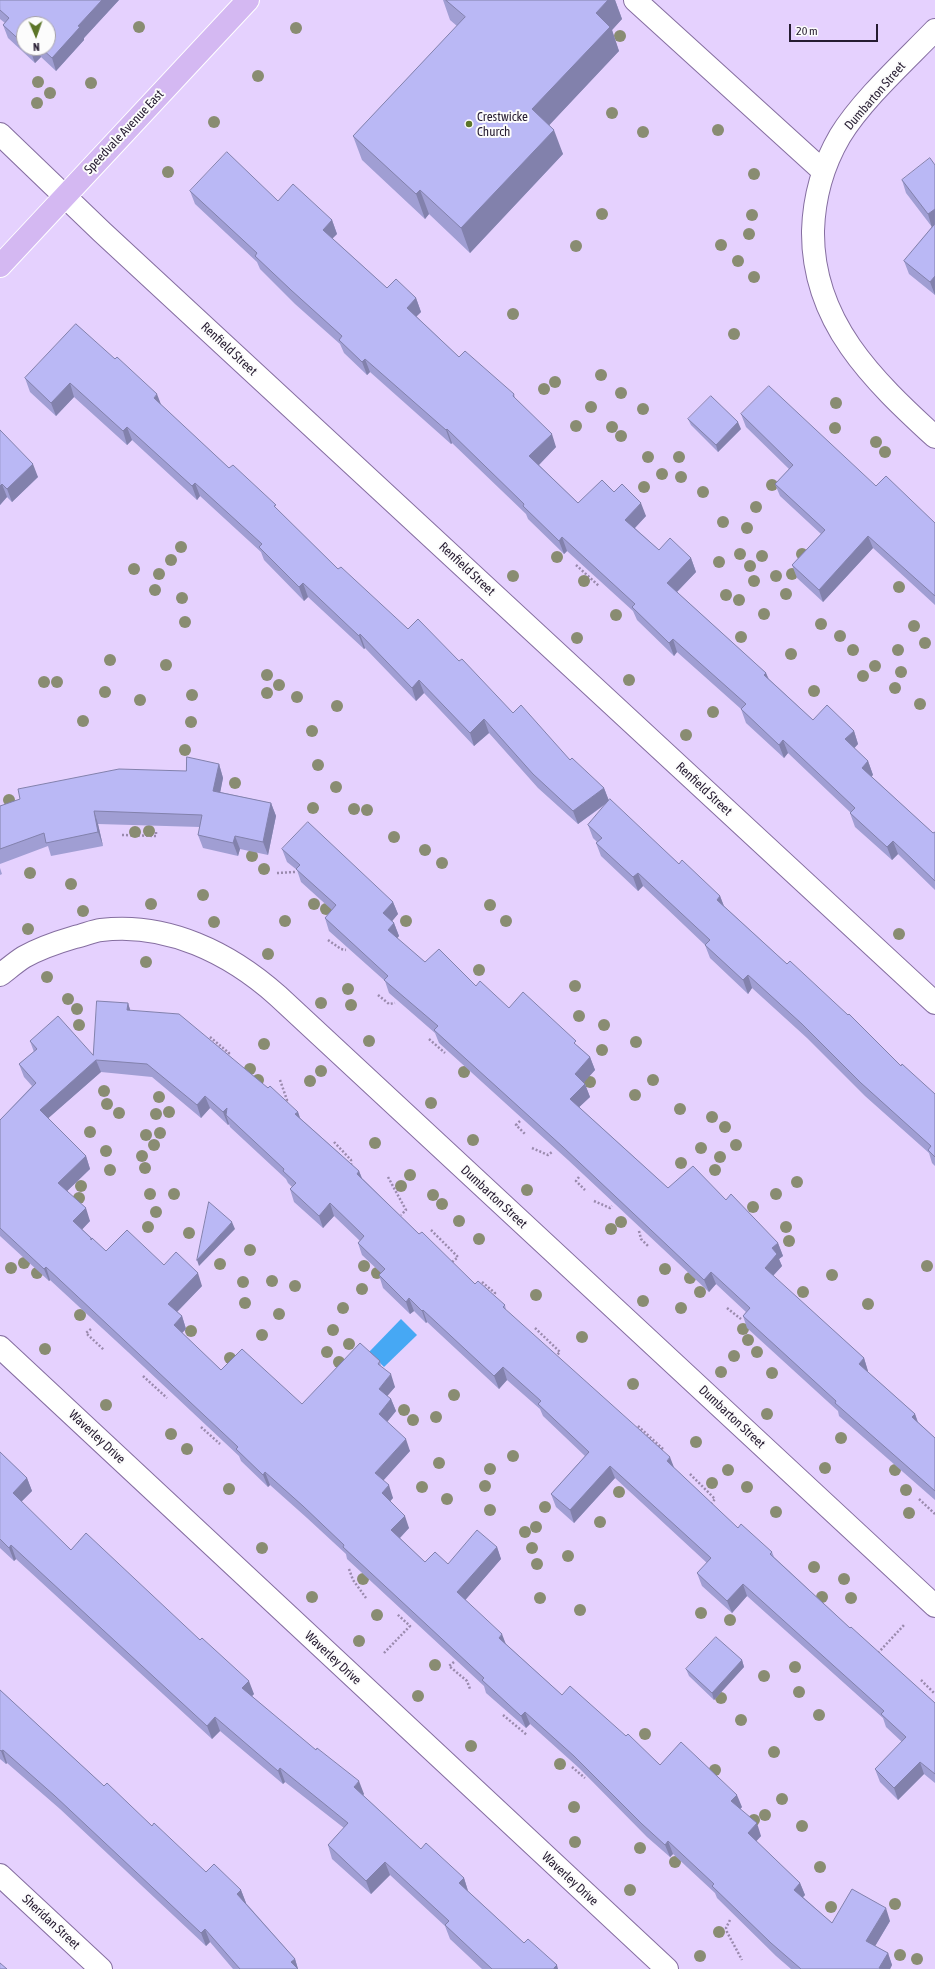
<!DOCTYPE html>
<style>
body{margin:0}
#map{position:relative;width:935px;height:1969px;overflow:hidden;background:#e5d1fe;font-family:"Asap Condensed",sans-serif}
canvas{display:block}
.north{position:absolute;left:16px;top:16px;width:40px;height:40px;box-sizing:border-box;background:#fcfcfc;border:1px solid #a6a2ab;border-radius:50%;rotate:178deg;font-size:11px;font-weight:700;line-height:16px;text-align:center;color:#261c31}
.north::after{content:'';display:block;margin:auto;width:14px;height:18px;background:#5c7528;clip-path:polygon(50% 0,100% 100%,50% 72%,0 100%)}
.scale{position:absolute;left:789px;top:24px;width:89px;height:18px;box-sizing:border-box;border:2px solid #261c31;border-top:0;padding-left:5px;font-size:12px;line-height:14px;white-space:nowrap;color:#261c31;-webkit-text-stroke:3px #fcfcfc;paint-order:stroke}
</style>
<div id="map">
<canvas width="935" height="1969"></canvas>
<div class="north">N</div>
<div class="scale">20 m</div>
</div>
<script>
const g = document.querySelector('canvas').getContext('2d');
g.lineJoin = 'round';
function fill(path, color) { g.fillStyle = color; g.fill(path, 'evenodd'); }
function strokePath(path, color, width, dash) { g.strokeStyle = color; g.lineWidth = width; g.lineCap = dash ? 'butt' : 'round'; g.setLineDash(dash || []); g.stroke(path); }
function drawText(font, color, halo, rows, align = 'center') {
  g.font = font + ' "Asap Condensed",sans-serif'; g.lineWidth = 4; g.setLineDash([]); g.textBaseline = 'middle'; g.strokeStyle = halo; g.fillStyle = color; for (const [text, x, y, turn = 0] of rows) {
    g.save(); g.translate(x, y); g.rotate((+turn || 0) * Math.PI / 180); g.textAlign = isNaN(turn) ? turn : align; if (halo) g.strokeText(text, 0, 0); g.fillText(text, 0, 0); g.restore();
  }
}
fill(new Path2D(`
 M401,1319L417,1335L384,1367L369,1352Z`), '#46a8f4');
const minor = new Path2D(`
 M635,0L823,171
 M935,30C905,61 862,100 840,136C823,165 814,197 813,231C812,322 873,380 935,437
 M0,134L102,232L935,1003
 M0,975C8,969 16,962 24,957C40,948 58,942 75,937C84,935 93,931 101,930C167,922 230,953 278,996L935,1606
 M0,1347L667,1969
 M0,1875L101,1969`);
const major = new Path2D(`
 M0,266L248,0`);
strokePath(minor, '#856ea0', 24);
strokePath(major, '#fff', 24);
strokePath(new Path2D(`
 M576,565L599,586
 M122,835L156,836V831
 M277,873L295,872
 M328,940L341,949L346,950
 M378,995L389,1004L395,1003
 M210,1037L229,1053L225,1057
 M429,1039L445,1053
 M280,1080L287,1100L284,1103
 M520,1121L516,1125L525,1134
 M334,1142L351,1160V1166
 M532,1148L548,1155L552,1152
 M388,1177L406,1210L401,1215
 M579,1177L576,1181L585,1190
 M594,1201L610,1208L612,1206
 M431,1230L458,1257L451,1263
 M639,1231L641,1239L648,1246
 M482,1282L495,1293L491,1297
 M727,1308L741,1319
 M535,1328L560,1352L555,1357
 M91,1329L86,1333L104,1350
 M143,1376L167,1398
 M638,1426L663,1449
 M201,1427L220,1444
 M690,1474L715,1499L711,1504
 M919,1499L935,1514
 M349,1569L353,1580L366,1598
 M384,1653L410,1626L397,1614
 M878,1653L905,1624
 M454,1662L449,1666L467,1681L470,1689
 M921,1680L935,1694
 M503,1715L527,1735
 M572,1767L585,1778
 M730,1920L726,1928L727,1932L742,1960`), '#9a8aad', 2.5, [2, 2]);
strokePath(minor, '#fff', 22);
strokePath(major, '#d4b8f2', 22);
g.fillStyle = '#898c72';
for (const [x, y] of [
 [139,27],
 [296,28],
 [620,36],
 [258,76],
 [38,82],
 [91,83],
 [50,93],
 [37,103],
 [612,113],
 [214,122],
 [718,130],
 [643,132],
 [168,172],
 [754,174],
 [602,214],
 [752,215],
 [749,234],
 [721,245],
 [576,246],
 [738,261],
 [754,277],
 [513,314],
 [734,334],
 [601,375],
 [555,382],
 [544,389],
 [621,393],
 [836,403],
 [591,407],
 [643,409],
 [576,426],
 [612,427],
 [835,428],
 [621,436],
 [876,442],
 [885,452],
 [648,457],
 [679,457],
 [662,474],
 [681,477],
 [772,485],
 [644,487],
 [703,492],
 [756,507],
 [723,522],
 [747,528],
 [181,547],
 [740,554],
 [802,554],
 [762,556],
 [557,557],
 [171,560],
 [719,562],
 [750,566],
 [134,569],
 [159,574],
 [792,574],
 [513,576],
 [776,576],
 [584,581],
 [754,581],
 [899,587],
 [155,590],
 [786,594],
 [726,595],
 [182,598],
 [739,600],
 [764,614],
 [616,615],
 [185,622],
 [821,624],
 [914,626],
 [840,636],
 [741,637],
 [577,638],
 [925,643],
 [853,650],
 [898,650],
 [791,654],
 [110,660],
 [166,665],
 [875,666],
 [901,672],
 [267,675],
 [863,676],
 [629,680],
 [44,682],
 [57,682],
 [279,685],
 [895,688],
 [814,691],
 [105,692],
 [267,693],
 [192,695],
 [297,697],
 [140,700],
 [920,704],
 [337,706],
 [713,712],
 [83,721],
 [191,722],
 [312,731],
 [686,735],
 [185,750],
 [318,765],
 [235,783],
 [336,787],
 [9,800],
 [313,808],
 [354,809],
 [367,810],
 [149,831],
 [135,832],
 [394,837],
 [425,850],
 [252,856],
 [442,863],
 [264,869],
 [30,873],
 [71,884],
 [203,895],
 [151,904],
 [314,904],
 [490,905],
 [326,909],
 [83,911],
 [285,921],
 [406,921],
 [506,921],
 [214,922],
 [28,929],
 [899,934],
 [268,954],
 [146,962],
 [479,970],
 [47,977],
 [575,986],
 [348,989],
 [68,999],
 [321,1003],
 [351,1005],
 [77,1009],
 [579,1016],
 [79,1025],
 [604,1025],
 [369,1041],
 [636,1042],
 [264,1044],
 [602,1050],
 [250,1069],
 [321,1071],
 [464,1072],
 [258,1080],
 [653,1080],
 [310,1081],
 [590,1082],
 [104,1091],
 [635,1095],
 [159,1097],
 [431,1103],
 [107,1104],
 [680,1109],
 [169,1112],
 [119,1113],
 [156,1114],
 [712,1117],
 [725,1127],
 [90,1132],
 [160,1133],
 [146,1135],
 [473,1140],
 [375,1143],
 [154,1145],
 [736,1145],
 [701,1148],
 [106,1151],
 [142,1156],
 [720,1157],
 [681,1163],
 [145,1168],
 [110,1170],
 [715,1170],
 [410,1175],
 [797,1182],
 [81,1186],
 [401,1186],
 [527,1190],
 [150,1194],
 [174,1194],
 [776,1194],
 [433,1195],
 [79,1198],
 [442,1204],
 [753,1207],
 [156,1212],
 [459,1221],
 [621,1222],
 [148,1227],
 [786,1227],
 [611,1229],
 [189,1233],
 [479,1239],
 [789,1241],
 [250,1250],
 [24,1263],
 [220,1264],
 [364,1266],
 [927,1266],
 [11,1268],
 [665,1269],
 [37,1273],
 [377,1273],
 [832,1275],
 [690,1278],
 [272,1281],
 [243,1282],
 [295,1286],
 [362,1289],
 [700,1292],
 [803,1292],
 [536,1295],
 [643,1301],
 [245,1303],
 [868,1304],
 [343,1308],
 [681,1308],
 [279,1314],
 [80,1315],
 [743,1329],
 [333,1330],
 [191,1331],
 [262,1335],
 [582,1337],
 [748,1340],
 [349,1344],
 [45,1349],
 [327,1352],
 [757,1352],
 [734,1356],
 [230,1358],
 [339,1362],
 [721,1372],
 [772,1373],
 [633,1384],
 [454,1395],
 [106,1405],
 [404,1410],
 [767,1414],
 [436,1417],
 [413,1420],
 [171,1434],
 [841,1438],
 [696,1442],
 [187,1449],
 [513,1456],
 [439,1463],
 [825,1468],
 [490,1469],
 [728,1470],
 [895,1470],
 [712,1483],
 [485,1486],
 [422,1487],
 [747,1487],
 [229,1489],
 [906,1490],
 [619,1492],
 [447,1499],
 [545,1507],
 [490,1510],
 [776,1512],
 [909,1513],
 [600,1522],
 [536,1527],
 [525,1532],
 [262,1548],
 [532,1548],
 [568,1556],
 [537,1564],
 [814,1567],
 [363,1579],
 [844,1579],
 [312,1597],
 [822,1597],
 [540,1598],
 [851,1598],
 [580,1610],
 [701,1613],
 [377,1615],
 [730,1620],
 [359,1641],
 [435,1665],
 [795,1667],
 [764,1676],
 [799,1692],
 [418,1696],
 [721,1698],
 [819,1715],
 [741,1720],
 [645,1734],
 [471,1746],
 [774,1752],
 [560,1764],
 [715,1770],
 [782,1799],
 [574,1807],
 [765,1815],
 [754,1820],
 [802,1826],
 [575,1842],
 [640,1848],
 [675,1862],
 [820,1867],
 [630,1890],
 [895,1904],
 [831,1907],
 [719,1932],
 [900,1955],
 [700,1956],
 [917,1959]
]) { g.beginPath(); g.arc(x, y, 6, 0, 2 * Math.PI); g.fill(); }
fill(new Path2D(`
 M0,0H119L84,38V40L56,71L41,57L35,63L8,38L3,25L5,23L0,19ZM24,24L48,48H24Z
 M443,0H615L622,19L612,30L619,51L549,125L563,154L470,253L429,214L425,219L362,160L353,136L457,26L450,20Z
 M935,165V295L909,274L904,261L932,227L906,193L902,180Z
 M190,191L278,201L332,220L337,234L332,238L387,288L416,298L421,312L416,316L459,357L514,394L515,398L556,447L539,465L578,503L614,492L646,516L635,528L659,550L691,558L696,572L677,592L766,673L769,679L813,720L854,731L858,744L854,748L868,761L873,775L871,776L933,833L935,832V890L898,854L892,860L855,827L850,813H851L788,753L784,758L746,723L741,709L677,652L674,656L637,620L633,611L567,551L564,554L528,519L526,514L452,443L451,444L370,372L367,375L344,353L340,344L295,304L260,269L257,262L195,204Z
 M76,324L161,405L229,468L278,510L338,569L408,629L459,661L513,713L604,788L609,801L679,864L720,896L724,906L787,964L901,1066L935,1094V1166L932,1163L929,1153L865,1096L807,1038L752,988L748,994L710,958L705,945L643,886L638,891L601,856L596,843L597,842L593,838L588,825L606,804L578,824L538,788L489,733L474,746L424,693L416,701L365,648L364,649L308,597L304,601L264,560L261,552L200,496L197,500L132,440L127,445L74,397L56,416L30,392L25,378Z
 M741,414L876,486L935,523V605L873,548L823,602L797,578L792,565L821,534L780,496L775,484L789,469L746,427Z
 M688,419L741,429L718,452L691,425Z
 M0,430L38,477L12,502L7,497L0,505Z
 M219,764L223,778L220,792L271,803L276,816L268,855L240,849L238,856L203,848L198,835L200,827L98,824L103,846L51,856L48,846L0,864V806L186,771Z
 M282,849L393,902L398,914L392,921L394,923L399,936L397,938L425,962L476,986L509,1008L578,1046L590,1057L595,1070L583,1082L585,1084L590,1097L579,1107L668,1188L726,1200L778,1243L783,1256L779,1259L782,1266L773,1276L864,1358L868,1372L915,1414L918,1422L935,1438V1500L839,1416L838,1411L747,1328L743,1316L746,1312L716,1284L709,1292L568,1160L439,1043L435,1033L389,993L385,981L329,931L325,918L332,910L301,882L297,870L287,862Z
 M0,868L2,874L0,875Z
 M128,1003L130,1010L268,1088L298,1112L300,1118L359,1171L362,1178L419,1234L475,1284L505,1305L506,1310L738,1528L772,1552L774,1557L850,1628L935,1703V1783L924,1774L898,1800L880,1782L875,1769L902,1742L886,1727L883,1718L747,1596L732,1613L702,1586L697,1573L707,1563L615,1478L574,1523L556,1507L551,1494L585,1456L543,1416L540,1409L507,1380L499,1389L427,1322L426,1323L414,1311L410,1314L383,1288L379,1275L381,1273L362,1255L358,1243L360,1241L334,1216L323,1228L294,1202L290,1189L292,1187L288,1183L286,1179L230,1127L229,1124L228,1125L210,1108L201,1118L152,1077L101,1072L48,1118L86,1156L90,1169L67,1191L90,1221L82,1229L106,1251L164,1265L202,1286L177,1312L182,1316L186,1329L182,1333L221,1370L302,1404L380,1361L381,1367L395,1387L387,1396L391,1399L396,1411L387,1422L410,1451L383,1481L393,1498L390,1501L409,1528L400,1538L425,1562L448,1564L497,1547L501,1559L465,1600L506,1644L562,1695L626,1736L660,1765L742,1807L740,1809L761,1836L756,1841L800,1883L805,1895L803,1897L832,1923L890,1921L875,1946L888,1953L892,1965L890,1969H791L776,1956L717,1898L715,1893L673,1854L670,1857L647,1837L579,1768L530,1724L526,1728L486,1693L484,1686L347,1559L346,1554L307,1518L270,1485L268,1487L241,1461L239,1456L128,1352L50,1280L49,1281L0,1236V1120L32,1086L24,1077L19,1064L34,1052L30,1041L93,1055Z
 M0,1452L27,1478L32,1491L21,1502L71,1550L254,1694L252,1696L364,1794L363,1795L421,1849L464,1878L468,1891L524,1943L558,1969H482L450,1939L445,1926L390,1875L371,1894L332,1859L328,1845L344,1828L285,1782L283,1784L220,1731L212,1739L16,1559L14,1561L0,1548Z
 M742,1660L744,1667L714,1700L689,1676L686,1669Z
 M0,1690L104,1786L152,1826L206,1872L241,1890L246,1903L295,1959L298,1969H233L210,1942L206,1946L60,1809L7,1763L6,1764L0,1759Z`), '#a09ed3');
fill(new Path2D(`
 M102,0H119L84,38V40L56,71L52,58L78,26Z
 M608,0H615L622,19L612,30L619,51L541,134L532,109L596,13Z
 M32,48H38L41,57L35,63L30,50Z
 M554,130L563,154L470,253L461,228Z
 M420,190L429,214L425,219L416,194Z
 M935,209V226L932,228L928,214Z
 M332,220L337,234L328,243L323,230Z
 M935,276V295L930,282Z
 M416,298L421,312L412,321L407,308Z
 M365,359L370,372L367,375L362,362Z
 M70,383L74,397L56,416L51,403Z
 M157,394L162,407L154,398Z
 M738,422L741,429L718,452L716,445Z
 M127,427L132,440L127,445L123,431Z
 M447,429L452,443L451,444L446,430Z
 M552,434L556,447L534,470L529,456Z
 M33,464L38,477L12,502L7,489Z
 M195,483L200,496L197,500L192,486Z
 M2,484L7,497L0,505V486Z
 M641,503L646,516L630,533L625,520Z
 M868,536L873,548L823,602L819,590Z
 M562,537L567,551L564,554L559,541Z
 M691,558L696,572L672,597L667,583Z
 M303,583L308,597L304,601L299,587Z
 M360,634L365,648L364,649L359,636Z
 M673,639L677,652L674,656L669,643Z
 M766,673L771,686L764,675Z
 M419,680L424,693L416,701L412,688Z
 M484,719L489,733L474,746L470,733Z
 M854,731L858,744L850,753L845,739Z
 M783,740L788,753L784,758L779,745Z
 M868,761L873,775L867,781L862,768Z
 M219,764L223,778L218,804L213,791Z
 M604,788L609,801L578,824L573,811Z
 M271,803L276,816L268,855L263,842Z
 M94,811L98,824L103,846L98,832Z
 M235,836L240,849L238,856L233,843Z
 M893,841L898,854L892,860L887,847Z
 M638,873L643,886L638,891L633,877Z
 M720,896L725,909L717,900Z
 M393,902L398,914L388,926L383,913Z
 M394,923L399,936L393,943L388,930Z
 M748,975L752,988L748,994L743,980Z
 M128,1003L132,1016L127,1010Z
 M590,1057L595,1070L580,1087L575,1074Z
 M96,1060L101,1072L44,1122L40,1110Z
 M585,1084L590,1097L574,1112L570,1099Z
 M205,1096L210,1108L201,1118L197,1105Z
 M227,1108L226,1115L229,1124L228,1125L223,1112Z
 M298,1112L302,1124L295,1114Z
 M86,1156L90,1169L63,1195L58,1183Z
 M359,1171L364,1184L357,1174Z
 M330,1203L334,1216L323,1228L319,1216Z
 M86,1208L90,1221L78,1234L73,1221Z
 M232,1222L235,1229L199,1266L197,1260Z
 M778,1243L783,1256L779,1259L782,1266L769,1280L765,1268L772,1248Z
 M46,1267L50,1280L49,1281L44,1269Z
 M711,1272L716,1284L709,1292L704,1280Z
 M198,1273L202,1286L173,1316L168,1304Z
 M409,1298L414,1311L410,1314L406,1302Z
 M423,1310L427,1322L426,1323L422,1311Z
 M182,1316L186,1329L178,1337L174,1325Z
 M864,1358L868,1371L864,1376L859,1364Z
 M503,1367L507,1380L499,1389L494,1376Z
 M391,1374L395,1387L383,1401L379,1389Z
 M391,1399L396,1411L383,1427L379,1414Z
 M915,1414L919,1426L912,1417Z
 M406,1439L410,1451L379,1485L375,1473Z
 M670,1457L675,1470L667,1461Z
 M610,1466L615,1478L574,1523L570,1510Z
 M265,1472L270,1485L268,1487L263,1475Z
 M27,1478L32,1491L17,1506L13,1493Z
 M389,1485L393,1498L386,1506L382,1493Z
 M405,1516L409,1528L396,1542L391,1530Z
 M11,1545L16,1559L14,1561L9,1548Z
 M497,1547L501,1559L461,1605L457,1592Z
 M743,1584L747,1596L732,1613L727,1601Z
 M502,1634L507,1647L499,1638Z
 M742,1660L744,1667L714,1700L712,1693Z
 M249,1681L254,1694L247,1701L242,1688Z
 M525,1712L530,1724L526,1728L521,1716Z
 M215,1717L220,1731L212,1739L207,1726Z
 M3,1750L7,1763L6,1764L1,1751Z
 M920,1762L924,1774L898,1800L894,1788Z
 M280,1768L285,1782L283,1784L278,1771Z
 M359,1781L364,1794L359,1800L354,1787Z
 M737,1795L742,1807L736,1814L731,1801Z
 M757,1823L761,1836L752,1846L748,1833Z
 M668,1841L673,1854L670,1857L665,1845Z
 M385,1862L390,1875L371,1894L366,1881Z
 M464,1878L468,1891L464,1896L459,1883Z
 M800,1883L805,1895L798,1902L794,1890Z
 M241,1890L246,1903L242,1907L237,1894Z
 M886,1908L890,1921L871,1953L866,1941Z
 M205,1929L210,1942L206,1946L201,1933Z
 M888,1953L892,1965L890,1969H880L879,1968Z
 M295,1959L298,1969L291,1962Z
 M557,1965L558,1969H554V1968Z`), '#8281ac');
const building = new Path2D(`
 M0,0H102L78,26L80,27L52,58L41,48H48V24H24V44L3,25L9,18L0,10Z
 M446,0H608L596,13L610,27L532,109L554,130L461,228L420,190L416,194L353,136L465,17Z
 M227,152L278,201L293,184L332,220L323,230L387,288L396,279L416,298L407,308L459,357L465,351L514,394L513,396L552,434L529,456L578,503L602,480L614,492L622,484L641,503L625,520L659,550L670,538L691,558L667,583L766,673L764,675L813,720L827,705L854,731L845,739L868,761L862,768L933,833L935,832V881L893,841L887,847L850,813L855,808L783,740L779,745L741,709L746,704L673,639L669,643L632,607L635,604L562,537L559,541L523,506L524,504L447,429L446,430L365,359L362,362L339,340L342,336L291,290L255,256L257,253L190,191Z
 M930,158L935,165V209L928,214L902,180Z
 M935,224V276L930,282L904,261Z
 M76,324L115,359L117,357L157,394L154,398L229,468L233,465L276,505L274,506L338,569L341,567L408,629L418,619L459,661L462,659L513,713L521,705L570,760L572,758L604,788L573,811L533,774L484,719L470,733L419,680L412,688L360,634L359,636L303,583L299,587L259,547L262,544L195,483L192,486L127,427L123,431L70,383L51,403L25,378Z
 M769,386L876,486L886,476L935,523V596L868,536L819,590L792,565L825,530L775,484L793,465L741,414Z
 M711,396L738,422L716,445L688,419Z
 M0,430L33,464L7,489L2,484L0,486Z
 M187,757L219,764L213,791L271,803L263,842L235,836L233,843L198,835L202,815L94,811L98,832L46,843L44,833L0,849V806L20,799L18,789L119,769L186,771Z
 M610,799L679,864L682,860L720,896L717,900L787,964L790,961L848,1015L849,1014L901,1066L902,1064L935,1094V1157L928,1150L931,1146L861,1083L802,1024L748,975L743,980L705,945L710,940L638,873L633,877L596,843L602,838L588,825Z
 M308,822L393,902L383,913L394,923L388,930L425,962L439,949L476,986L480,981L509,1008L523,992L576,1041L574,1043L590,1057L575,1074L585,1084L570,1099L668,1188L693,1166L726,1200L731,1194L778,1243L772,1248L777,1254L765,1268L864,1358L859,1364L915,1414L912,1417L935,1438V1491L835,1403L836,1401L743,1316L750,1308L711,1272L704,1280L563,1147L434,1030L438,1026L384,980L388,976L325,918L336,905L296,869L300,865L282,849Z
 M97,1001L128,1003L127,1010L179,1014L268,1088L270,1086L298,1112L295,1114L359,1171L357,1174L419,1234L422,1232L475,1284L478,1281L505,1305L503,1307L670,1457L667,1461L738,1528L741,1524L772,1552L770,1554L850,1628L851,1627L935,1703V1774L920,1762L894,1788L875,1769L906,1737L881,1714L884,1711L743,1584L727,1601L697,1573L711,1558L610,1466L570,1510L551,1494L589,1452L538,1404L541,1401L503,1367L494,1376L423,1310L422,1311L409,1298L406,1302L379,1275L385,1269L358,1243L364,1236L330,1203L319,1216L290,1189L296,1183L283,1171L284,1169L226,1115L227,1108L223,1112L205,1096L197,1105L147,1064L96,1060L40,1110L86,1156L58,1183L86,1208L73,1221L91,1238V1240L92,1238L106,1251L127,1230L164,1265L176,1252L198,1273L168,1304L182,1316L174,1325L221,1370L242,1349L302,1404L360,1343L380,1361L378,1364L391,1374L379,1389L391,1399L379,1414L406,1439L375,1473L389,1485L382,1493L405,1516L391,1530L425,1562L435,1552L448,1564L477,1530L497,1547L457,1592L502,1634L499,1638L562,1695L570,1686L626,1736L628,1734L660,1765L681,1742L737,1795L731,1801L757,1823L748,1833L800,1883L794,1890L832,1923L852,1889L886,1908L866,1941L888,1953L879,1968L881,1969H801L771,1943L712,1886L714,1884L668,1841L665,1845L642,1824L574,1756L525,1712L521,1716L482,1680L484,1678L343,1547L344,1545L303,1506L265,1472L263,1475L236,1449L238,1447L124,1340L46,1267L44,1269L0,1228V1120L36,1083L19,1064L37,1049L30,1041L58,1016L93,1055Z
 M209,1202L232,1222L197,1260Z
 M0,1452L27,1478L13,1493L71,1550L86,1533L200,1640L202,1638L249,1681L242,1688L316,1750L317,1748L359,1781L354,1787L421,1849L426,1843L464,1878L459,1883L524,1943L528,1939L557,1965L554,1968V1969H492L445,1925L449,1921L385,1862L366,1881L328,1845L348,1823L280,1768L278,1771L215,1717L207,1726L11,1545L9,1548L0,1539Z
 M716,1637L742,1660L712,1693L686,1669Z
 M0,1690L104,1786L107,1783L152,1826L154,1823L206,1872L214,1864L241,1890L237,1894L295,1959L291,1962L298,1969H240L205,1929L201,1933L55,1796L3,1750L1,1751L0,1750Z
 M0,1963L7,1969H0Z`);
fill(building, '#bab8f5');
strokePath(building, '#8281ac', 1);
for (const [x, y, r, color] of [
 [469,124,4,"#5c7528"]
]) { const dot = new Path2D(); dot.arc(x, y, r, 0, 2 * Math.PI); g.fillStyle = color; g.fill(dot); strokePath(dot, '#fcfcfc', 1.5); }
drawText('13px', '#261c31', '#fcfcfc', [
 ["Dumbarton Street",875,96,-49],
 ["Speedvale Avenue East",124,132,-47],
 ["Renfield Street",229,349,43],
 ["Renfield Street",467,569,43],
 ["Renfield Street",704,789,43],
 ["Dumbarton Street",494,1197,43],
 ["Dumbarton Street",732,1417,43],
 ["Waverley Drive",97,1437,43],
 ["Waverley Drive",333,1658,43],
 ["Waverley Drive",570,1879,43],
 ["Sheridan Street",51,1922,43]
]);
drawText('13px', '#261c31', '#fcfcfc', [
 ["Crestwicke",477,117],
 ["Church",477,132]
], 'left');
</script>
